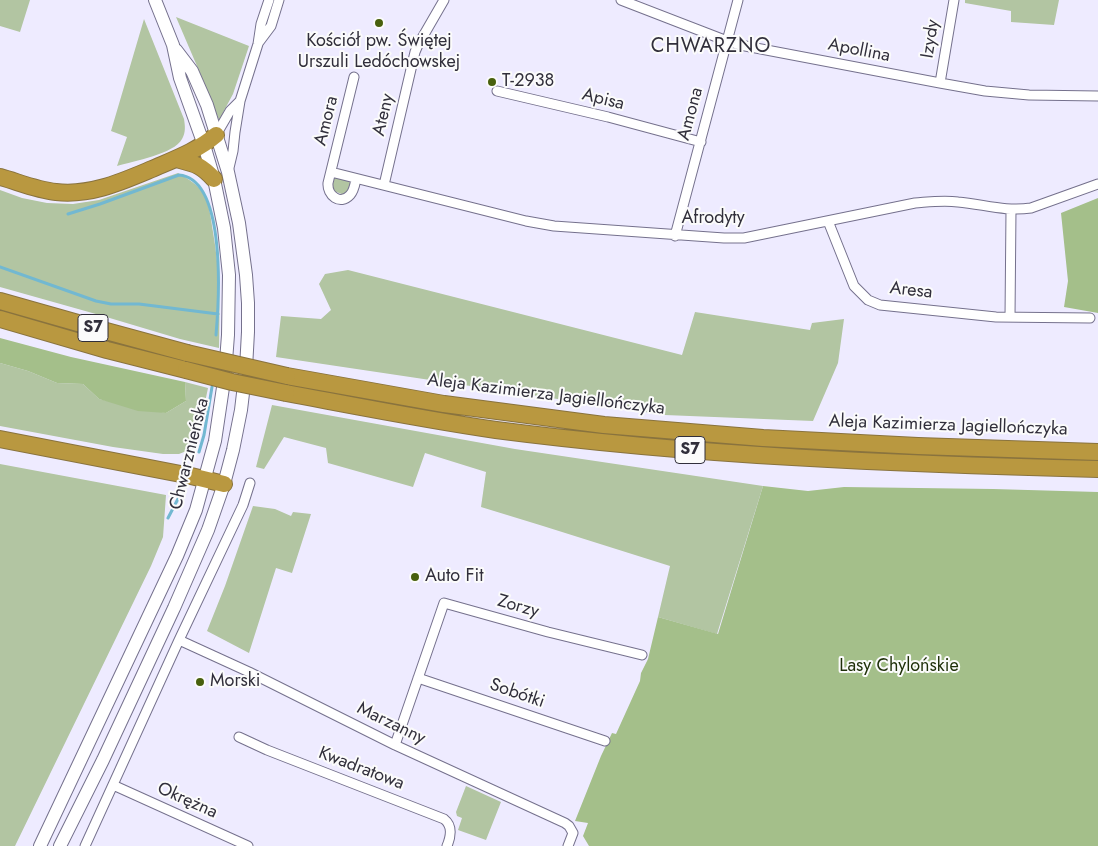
<!DOCTYPE html>
<meta charset="utf-8">
<style>
body{margin:0}
canvas{display:block;background:#eeebff}
</style>
<canvas width="1098" height="846"></canvas>
<script>
const g = document.querySelector('canvas').getContext('2d');
g.lineJoin = 'round';
function fill(path, color) { g.fillStyle = color; g.fill(path, 'evenodd'); }
function strokePath(path, color, width, dash) { g.strokeStyle = color; g.lineWidth = width; g.lineCap = dash ? 'butt' : 'round'; g.setLineDash(dash || []); g.stroke(path); }
function drawText(font, color, halo, rows, align = 'center') {
  g.font = font + ' Jost,sans-serif'; g.lineWidth = 4; g.setLineDash([]); g.textBaseline = 'middle'; g.strokeStyle = halo; g.fillStyle = color; for (const [text, x, y, turn = 0] of rows) {
    g.save(); g.translate(x, y); g.rotate((+turn || 0) * Math.PI / 180); g.textAlign = isNaN(turn) ? turn : align; if (halo) g.strokeText(text, 0, 0); g.fillText(text, 0, 0); g.restore();
  }
}
fill(new Path2D(`
 M0,0H30L20,32L0,26Z
 M965,0H1059L1054,25L1011,22V11L965,3Z
 M176,17L249,46L233,94L219,120L206,87Z
 M144,19L184,119C185,126 186,132 182,139C174,154 134,161 117,166L127,137L111,131Z
 M178,173C188,179 198,184 204,195C210,206 211,220 213,232C220,272 220,308 219,348L180,339L103,316L0,287V190L22,198L47,203L73,204L99,200Z
 M337,177C345,179 352,179 351,189L344,195L334,191L332,188L334,179Z
 M348,270L682,355L695,312L810,330L812,323L844,319L838,363L813,421L665,415L276,357L281,316L321,319L331,310L319,284L325,274Z
 M0,363L28,371L57,383L83,384L99,399L166,413L186,401L185,382L208,388L197,441L189,450L179,454H163L113,447L0,426Z
 M272,405L515,449L763,486L717,634L658,617L670,566L543,526L481,507L486,472L425,453L413,487L328,463L326,448L284,437L264,469L256,467Z
 M0,464L166,495L163,537L151,566L15,846H0Z
 M253,506L275,509L291,516L293,512L311,514L292,573L276,568L249,653L207,631L225,586Z
 M466,786L501,802L486,840L458,830L462,818L457,816L456,812Z`), '#b2c5a2');
fill(new Path2D(`
 M1098,198V313L1064,307L1068,281L1061,213Z
 M0,338L71,357L185,382L186,401L166,413L138,411L99,399L83,384L57,383L28,371L0,363Z
 M763,486L808,491L844,487L993,489L1098,492V846H589L583,836L588,823L575,821L601,756L612,733L616,734L640,681L641,673L648,659L658,617L718,634Z`), '#a4bf8a');
strokePath(new Path2D(`
 M68,214L100,204L179,175C227,179 219,301 216,335
 M0,267L96,301L111,304H139L218,314
 M199,452L204,435L212,387
 M168,518L180,495`), '#72b8d1', 3);
const street = new Path2D(`
 M621,0L727,41L740,45L940,83L985,91L1029,95L1098,96
 M259,42L271,26L279,0
 M354,77L328,183C327,195 340,206 350,195C354,191 355,184 356,179
 M940,83L954,0
 M497,91L608,117L701,142
 M216,135L230,111L240,101
 M228,172L233,151L235,132L240,101L258,44L261,24L269,0
 M331,172L526,221L554,226L724,238H744L915,203C929,202 943,200 958,202C983,204 1005,212 1031,208L1098,184
 M384,185L415,52L418,45L444,0
 M828,221L854,286L868,300L880,305L996,317L1090,318
 M675,236L738,0
 M1010,317L1011,210
 M179,640L249,672L395,745L565,823L569,826L573,833L568,846
 M418,678L605,741
 M239,737L267,750L444,819C453,826 451,836 447,846
 M395,745L444,603L548,632L642,655
 M113,785L248,846
 M85,846L179,640L243,505L250,483`);
const secondary = new Path2D(`
 M40,846L177,556L196,510L215,441L225,374L228,335L229,275L224,228L214,179L204,145L180,78L173,45L155,0
 M60,846L103,760L174,608L208,530L224,484L233,450L241,410L246,368L248,332V303L246,275L239,223L228,172L207,105L192,71L176,50`);
const highway = new Path2D(`
 M176,159C195,164 200,164 214,179
 M0,177C18,182 37,190 56,192C90,196 121,182 152,169C175,159 197,151 216,135
 M0,301L106,331L187,353
 M0,319L107,350L186,370
 M287,376L444,404L604,425L763,438L918,446L1098,452
 M286,393C356,406 426,420 496,430C696,456 897,464 1098,469
 M0,439L191,476L224,484`);
strokePath(street, '#75718d', 11);
strokePath(secondary, '#75718d', 14);
strokePath(highway, '#89733e', 18);
strokePath(street, '#fff', 9);
strokePath(secondary, '#fff', 12);
strokePath(highway, '#b99840', 16);
const highwayBridge = new Path2D(`
 M187,353L287,376
 M186,370L232,382L286,393`);
strokePath(highwayBridge, '#89733e', 18, []);
strokePath(highwayBridge, '#b99840', 16);
for (const [x, y, r, color] of [
 [379,23,5,"#48600d"],
 [492,82,5,"#48600d"],
 [415,577,5,"#48600d"],
 [200,682,5,"#48600d"]
]) { const dot = new Path2D(); dot.arc(x, y, r, 0, 2 * Math.PI); g.fillStyle = color; g.fill(dot); strokePath(dot, '#fbfbfb', 2); }
for (const [x, y, w] of [
 [93,328,30],
 [690,450,30]
]) { const box = new Path2D(); box.roundRect(x - w / 2, y - 13.5, w, 27, 4); g.fillStyle = '#fbfbfb'; g.fill(box); strokePath(box, '#312f3b', 1); }
drawText('bold 16px', '#312f3b', null, [
 ["S7",93,328],
 ["S7",690,450]
]);
drawText('18px', '#312f3b', '#fbfbfb', [
 ["Izydy",931,39,-81],
 ["Apollina",859,51,11],
 ["Apisa",603,100,14],
 ["Amona",691,114,-75],
 ["Ateny",384,115,-77],
 ["Amora",327,121,-76],
 ["Afrodyty",713,219],
 ["Aresa",911,291,6],
 ["Aleja Kazimierza Jagiellończyka",546,395,7],
 ["Aleja Kazimierza Jagiellończyka",948,426,2],
 ["Chwarznieńska",190,454,-76],
 ["Zorzy",518,607,16],
 ["Sobótki",517,694,19],
 ["Marzanny",391,724,26],
 ["Kwadratowa",361,769,21],
 ["Okrężna",187,801,24]
]);
drawText('18px', '#312f3b', '#fbfbfb', [
 ["Kościół pw. Świętej",379,42,"center"],
 ["Urszuli Ledóchowskej",379,63,"center"],
 ["T-2938",502,82],
 ["Auto Fit",425,577],
 ["Morski",210,682]
], 'left');
drawText('18px', '#1e2f08', '#fbfbfb', [
 ["Lasy Chylońskie",899,667]
]);
g.letterSpacing = '1px';
drawText('20px', '#312f3b', '#fbfbfb', [
 ["CHWARZNO",711,47]
]);
g.letterSpacing = '0px';
</script>
